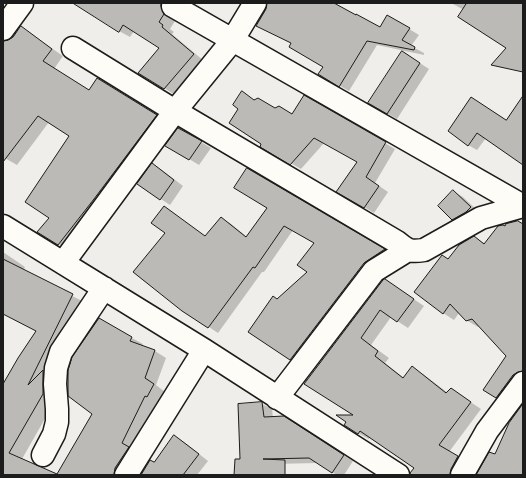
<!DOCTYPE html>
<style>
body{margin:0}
#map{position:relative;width:526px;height:478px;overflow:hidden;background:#f0eeea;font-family:"Patrick Hand",sans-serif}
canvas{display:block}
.frame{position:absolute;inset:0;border:4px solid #1c1c1c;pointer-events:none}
</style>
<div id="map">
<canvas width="526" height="478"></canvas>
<div class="frame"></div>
</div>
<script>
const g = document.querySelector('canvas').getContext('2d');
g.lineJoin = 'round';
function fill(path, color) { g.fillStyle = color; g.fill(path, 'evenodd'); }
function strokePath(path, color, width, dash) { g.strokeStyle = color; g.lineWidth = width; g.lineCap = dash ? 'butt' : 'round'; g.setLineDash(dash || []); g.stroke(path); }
fill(new Path2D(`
 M89,3H176L171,13L175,21L170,29L174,32L172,34L204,61L175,95L164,88L161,48L134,31L130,37L119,31Z
 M268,3H333L380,28L388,16L419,35L411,46L424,53V55L377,45L349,91L319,74L324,66L267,10Z
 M451,3H523V59L464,10Z
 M21,27L63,56L54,69L89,91L109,86L168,122L70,251L39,232L50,218L70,136L49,122L17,165L3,157V41H9L14,37Z
 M412,58L429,69L397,119L370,103Z
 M242,93L255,101L275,109L292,115L304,96L395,149L375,183L388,192L374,213L338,191L358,162L324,143L301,169L261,146L263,144L239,108Z
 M523,98V163L486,138L477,150L468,145L480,103L506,120Z
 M179,129L211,148L199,165L166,145Z
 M153,164L162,170L183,186L170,205L138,184Z
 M247,169L393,255L300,365L250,331L278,300L309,272L315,243L293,230L264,272H262L218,333L183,310L166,233L164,207L206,237L221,218L230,223L247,237L268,208Z
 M453,191L463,197L480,213L462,225L453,219Z
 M474,237L486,244L523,238V384L508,404L485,390L507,356L480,326L478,327L466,320L459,313L454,320L443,313L448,260Z
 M3,252L25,267L23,271L84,302L55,401L22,459L56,475H3V386L37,331L3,314Z
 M385,280L424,306L408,328L391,317L371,345L389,358L385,363L404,378L412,368L423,374L448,393L451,389L481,409L449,452L468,463L462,475H413L415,468L370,437L369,439L358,433L356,416L305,383Z
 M99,320L143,344L142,346L155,351L166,358L156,385L165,392L159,402H157L133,450L127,475H57L93,413Z
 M262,404L272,409L273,418L294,423L353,461L344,475H337L318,463L272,464V475H235Z
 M175,437L184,442L208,461L197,475H142L154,463Z`), '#0003');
const building = new Path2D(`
 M73,3H161V6L164,14L159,22L163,25L162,27L194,54L164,89L138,73L159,48L123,25L119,32Z
 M267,3H334L356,15V14L380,27L387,15L410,28L402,40L415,47L414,50L367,41L339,87L318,74L323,67L289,47L291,43L256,26L266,9Z
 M467,3H523V72L491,65L506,48L458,17Z
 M21,26L52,49L43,61L89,90L97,78L157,115L94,199L58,245L37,232L49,218L25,202L69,136L38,116L3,162V41L8,40L13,37Z
 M402,51L420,63L387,114L368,103Z
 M242,91L254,100L258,98L275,108L279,106L292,114L304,95L386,142L366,177L379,186L364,208L336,192L357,162L314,138L290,165L260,147L261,144L229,123L238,109L233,105Z
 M523,96V165L477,133L468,146L448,131L471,97L506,120Z
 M178,128L202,141L189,160L165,146Z
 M152,163L174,180L160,200L137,184Z
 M247,168L385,249L364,263L290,360L248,332L273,296L277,299L307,272L297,265L314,243L284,226L255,268L253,267L208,328L182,311L133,272L165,233L151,223L164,206L205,236L221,217L246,237L267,208L234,188Z
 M453,190L471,207L466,212L452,220L438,206Z
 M518,221L523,224V371L518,372L513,375L496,398L483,390L506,356L472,319L466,321L450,304L443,314L414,292L442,255L448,259L459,245L474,236L484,244L498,226L503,225L505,226L506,224Z
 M3,259L73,294L28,385L43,370V394L9,453L57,474L92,414L68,396V370L72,357L99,318L132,337L130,341L155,350L145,378L154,384L147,397L145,396L122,443L129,447L115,468L114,475H3V384L18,358L36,331L3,314Z
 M385,279L414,299L397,322L380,310L361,338L378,351L375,356L403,378L412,366L446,393L451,388L471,402L439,445L458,456L451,469L450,475H410V473L414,468L360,431L358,434L344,425L346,422L336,415H353L304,384L383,280Z
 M262,402L264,417L284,416L344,455L332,473L309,458L263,459L285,460V475H234L235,459H240L238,404Z
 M523,404V475H476L489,452L495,454L509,423Z
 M174,435L199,454L183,475H141L150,460L154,462Z`);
fill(building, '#bbbab6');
strokePath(building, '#1c1c1c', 1);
const minor = new Path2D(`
 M173,6L523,206
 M3,29L22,3
 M73,48L175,111L397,242C408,251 410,252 424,250L481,218L523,206
 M3,226L204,350L398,475
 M63,263L175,111L232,41L255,3
 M277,398L374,271L408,250
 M43,455L54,434L57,422V409L55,384L56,368L61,352L104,288
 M126,475L204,350
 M462,475L487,431L523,383`);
strokePath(minor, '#1c1c1c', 25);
strokePath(minor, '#fdfcf7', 22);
</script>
